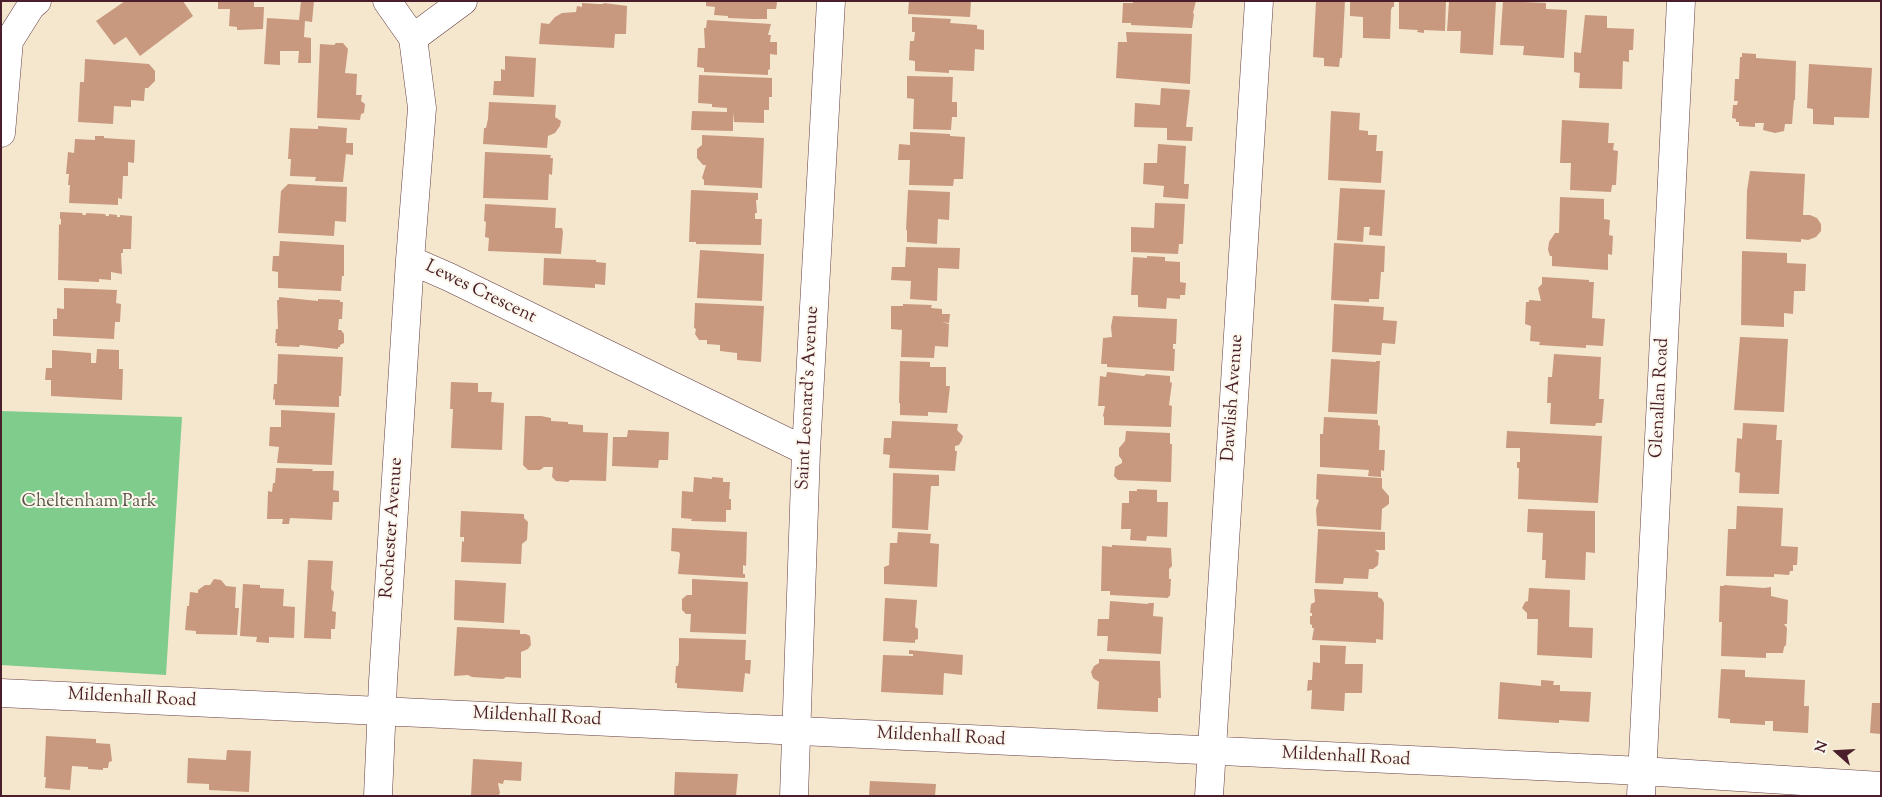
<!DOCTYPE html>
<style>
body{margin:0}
#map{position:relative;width:1882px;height:797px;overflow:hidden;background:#f4e7ce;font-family:"Sorts Mill Goudy",serif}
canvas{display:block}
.frame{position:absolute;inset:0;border:2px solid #4a1f2b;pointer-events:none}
.north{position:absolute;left:1812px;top:727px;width:50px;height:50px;-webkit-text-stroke:4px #fbf7ec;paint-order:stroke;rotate:289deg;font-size:14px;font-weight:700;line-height:20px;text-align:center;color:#4a1f2b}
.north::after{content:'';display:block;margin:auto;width:18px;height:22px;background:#4a1f2b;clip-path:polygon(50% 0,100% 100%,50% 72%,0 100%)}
</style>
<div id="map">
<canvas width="1882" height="797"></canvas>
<div class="frame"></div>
<div class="north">N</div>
</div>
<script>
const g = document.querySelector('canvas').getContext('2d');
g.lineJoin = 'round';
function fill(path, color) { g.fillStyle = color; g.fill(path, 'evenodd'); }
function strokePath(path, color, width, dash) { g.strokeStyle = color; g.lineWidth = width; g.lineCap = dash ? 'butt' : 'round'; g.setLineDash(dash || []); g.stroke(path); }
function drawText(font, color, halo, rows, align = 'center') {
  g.font = font + ' "Sorts Mill Goudy",serif'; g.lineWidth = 4; g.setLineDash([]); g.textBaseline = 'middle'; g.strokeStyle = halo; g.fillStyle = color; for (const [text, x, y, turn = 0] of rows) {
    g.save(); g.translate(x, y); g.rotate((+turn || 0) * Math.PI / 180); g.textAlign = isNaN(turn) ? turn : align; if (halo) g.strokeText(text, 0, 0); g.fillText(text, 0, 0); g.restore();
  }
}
fill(new Path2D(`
 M1,411L182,417L166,675L1,665Z`), '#7fcc8c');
fill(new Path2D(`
 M125,1H183L193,16L140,56L126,37L114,45L96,21Z
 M218,1H254V7H264L263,29L237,30V27L229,26L230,9H218Z
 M301,1H314L312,22L305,21L304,37L311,38V63H298L299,51H280V65L264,64L267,18L299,20Z
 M706,1H776L777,3L776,9H767V19H754L728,18V16L714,15L715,7L706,6Z
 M909,1H971L970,17L908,14Z
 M1133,1H1196L1193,13L1194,14L1192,28L1131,25V23H1122L1123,3H1133Z
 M1316,1H1345L1342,58H1340L1339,67L1324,66V58L1313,57Z
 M1350,1H1394V7H1392L1391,10L1390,39L1363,38V17L1350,16Z
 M1399,1H1446L1445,31L1424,30V33L1417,32L1418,30L1399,29Z
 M1449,1H1496L1493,55L1460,53L1461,31H1447Z
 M1503,1L1546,3V9L1567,10L1564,58L1523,55L1524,46L1500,45Z
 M582,3L598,4V7V4H603L604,3L627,6L626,34H615L614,48L539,44L541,23L549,24L555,17L562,13L576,12L577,6L582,7Z
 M1585,15L1607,16V28L1634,29L1633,50H1629V62L1623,61L1622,89L1579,88L1580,73L1574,72V52L1581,53Z
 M912,17L951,19L950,23L977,25V29L984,30V50L975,49L974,71L949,70V73L915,71V61L909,60L910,41H914L915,32H912Z
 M707,20L771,24L768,35H771L770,42H777V55L770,54V69L768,70V75L704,72V68L697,67L698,48H705L704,28H706Z
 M1126,32L1192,34L1190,84L1116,78L1118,42H1127Z
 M336,43H343L348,49L345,73L357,74L356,95H362L361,101L365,104L364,113L361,114L360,120L317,118L320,44L334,45Z
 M1742,53L1756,54V58L1796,61L1795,100H1794L1792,124H1785L1784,131L1775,133L1763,130L1764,123H1755V127L1739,126V122H1736V119L1732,118L1733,105H1737L1738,101H1734L1735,79H1739L1740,57H1742Z
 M505,56L536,58L534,97L493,95L494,81H501V69L505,70Z
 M85,59L149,64L155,71V81L148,88H145L144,101L131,100V107L114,106L113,124L78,122L80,82H84Z
 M1809,64L1872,68L1869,118L1834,117V125L1813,124V109L1807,108Z
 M699,75L772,78V97H769V110H764V123L734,122L733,112V131L691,130L692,111L727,112V108L712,107V104L698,103Z
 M907,76L953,77L952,102H957V117H952L951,130L913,129L914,99L907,98Z
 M1161,88L1190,90L1186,127H1193L1192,141L1167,140V128L1134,127L1135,103L1160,105Z
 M489,102L556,105L555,117L561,121L560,126L555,133L548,136L547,148L483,144L484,128H486L488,119Z
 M1331,111L1360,113L1359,130L1368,131V135H1377L1376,151H1383L1381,183L1328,180Z
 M1562,120L1609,123L1608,143H1614L1613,150L1618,151L1616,185H1612L1611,192L1570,190L1571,163H1560Z
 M318,126L347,128L346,143H353V155L346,154L343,182L315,181L316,177L290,176L291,159H288L290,128L318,129Z
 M910,132L950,134V136L965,137L963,179H954L953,186L909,185L910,160H898L899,144L910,145Z
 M702,135L764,138L762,188L704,185V180L702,178L706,165H703L697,158V149L702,145Z
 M95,136H104V138L135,140L134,163L128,162V176H123L122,199L118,198V205L69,203L70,185H68L69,174H66L68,152L74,153L75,139L95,140Z
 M1158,144L1186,146L1184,184H1189L1188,199L1163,197L1164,186L1143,184L1144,163H1157Z
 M485,152L551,155L550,158H553L552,175L549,174L548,200L483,198Z
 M1750,171L1805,174L1803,215H1810L1817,218L1821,224V231L1816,237L1808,240L1801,239V242L1746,239L1747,191Z
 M288,184L347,187L346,222L335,221L334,236L278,233L281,191Z
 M1340,188L1385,190L1382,236L1369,235L1370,227H1364L1363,242L1337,240Z
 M691,190L758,193V200H756L757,213H755V219H762L761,245L696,244V242H689Z
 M908,190L950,192L949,220L938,219L937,244L907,242V230H906Z
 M1560,197L1604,199V219L1610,220L1609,235L1613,236L1612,255L1608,254V270L1552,266V256H1550L1548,250L1549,242L1555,233H1559Z
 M1155,203L1185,204L1183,244H1179L1178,254L1131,252V227L1154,228Z
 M485,204L556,208L555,228H562L563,232L561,254L488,251L489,238L485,237L486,222L484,221Z
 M60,212L82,213L83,215H86V213L105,214L106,216H109V214L117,215V217H120V215L132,216L131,249H123V253H121L122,274L111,272V280L99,279V282L58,280L59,224L61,225V219H60Z
 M280,241L344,245V276H342L341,291L278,288V272L272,271L273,256H279Z
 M1334,243L1385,246L1384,272H1381L1379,299H1369V302L1331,300Z
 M906,247L960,248L959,269L938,268L937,301L910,299L911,281L891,280L892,267H905Z
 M700,250L764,254L762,301L697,298Z
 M1742,251L1787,253V263L1806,264L1805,291H1794L1793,314L1784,313V327L1741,325Z
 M1147,256L1165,257V261L1180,262V282L1186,283L1185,295H1180V299L1167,298L1166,309L1138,307V295H1131L1133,257L1147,258Z
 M544,258L596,260V262L606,263L605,285L595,284V288L543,285Z
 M1542,277L1589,280V282H1594L1592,318L1605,319L1603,346L1586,345V348L1539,345L1540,342L1530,341L1531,326L1525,324L1526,302H1529V300L1541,301L1538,288L1542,284Z
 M64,288L117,290L116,303L121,304L120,322H115L114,339L53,336V319H57V308L64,309Z
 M279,297L318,301V299L340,300V302H343L342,319H339L338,330H341L344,334V343L340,345V347H338V349L300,345L299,347L277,346V343H275L276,329H278L277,300H279Z
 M695,303L764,306L761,362L737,360V353L720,351V345L707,344V340H699L695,334L696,329L694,328Z
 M903,304L932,305L931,308L942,309V314H950L949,323L942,322L949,324L948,347L935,346L934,358L901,357L902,330L891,329V306H903Z
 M1334,304L1384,307L1383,320L1397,321L1395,344L1382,343L1381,355L1332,352Z
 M1113,316L1177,319L1176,344H1173V349H1175L1174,371L1107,367V364H1101L1103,338L1112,337L1111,327Z
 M1740,337L1788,339L1784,412L1734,410Z
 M97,349L119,350V369H123L122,400L51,396V380H45L46,368H52V350L91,353V363H96Z
 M278,354L343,357L341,396H339V407L275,405V399L273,400L274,384H277Z
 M1554,354L1601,357L1599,399H1604L1602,423H1596L1595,426L1550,424L1551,403H1547L1548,377H1552Z
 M1331,359L1376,362V361H1380L1377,414L1328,412Z
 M900,361L930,362V367H946V386H950L947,413L928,412V416L900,415V403H899Z
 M1107,372L1144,376L1146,374L1170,376V382L1172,383L1169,405L1172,406L1171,427L1104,425V417L1103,416L1105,406H1098L1100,376L1106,377Z
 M451,382L478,383V392H492L491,402L504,403L502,450L451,448L453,409H450Z
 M281,410L335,413L332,465L277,463L279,447L269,446L270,427H281Z
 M525,416H541L551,418V421L568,422V424L583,425V432L608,433L606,481L570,480L568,482L556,481L552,477L553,467H544L540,470H528L523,465Z
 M1324,417L1378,420V425L1380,426L1379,450H1385L1384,471L1381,470V477L1368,476L1369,470L1320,467V434H1323Z
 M892,421L958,424L957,430L963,436L962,440L959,445L955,446V451H957L955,471L889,468L890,455L883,454L884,438H891Z
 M1743,423L1777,425L1776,440H1782L1779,494L1739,493L1740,473L1735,472L1737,438L1742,439Z
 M628,430L669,432L668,460H659L658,468L612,466L613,437H627Z
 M1126,431L1170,433V444H1172L1171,482L1118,480L1114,476L1115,467L1122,463V460L1119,456V448L1125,441Z
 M1507,431L1602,436L1598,503L1518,499L1519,468H1517V462H1520V448H1506Z
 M276,468L313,469L312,471H334L333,490L339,491V502H333L332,520L290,518L289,524H282L283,519H267L268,491L272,492L273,483H275Z
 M893,473L939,475V486H931L928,530L892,528Z
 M1317,474L1382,478V488L1389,496V504L1382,509L1381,530L1317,526L1316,509L1319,500L1316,499Z
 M694,477L712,479V477L723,478V482H730L729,499H731V510H726V522L691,521L692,519L681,518L682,491L693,492Z
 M1137,489L1157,490V502H1168L1167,537L1147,536L1146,541L1130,540L1131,529H1121L1122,503H1129V491H1137Z
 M1737,506L1783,508L1781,546L1798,547L1797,565H1793V571H1790L1789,575L1774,574V577L1726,576L1728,529H1736Z
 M1528,509L1595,511V553L1586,552L1585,580L1545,578L1546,560H1542L1543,533L1527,532Z
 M461,511L524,514V518L528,522L527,540L522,544L521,564L461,562L462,541L464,542V537H460Z
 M672,528L747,532L746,566L743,565V574H745V578L678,574L680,554L679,552L671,551Z
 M1318,529L1385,532V550H1375L1379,553L1378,565L1373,569H1369L1368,579L1344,578L1343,584L1315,583Z
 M898,532L931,534L930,543L939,544L937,587L884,584V567L889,565L890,543H897Z
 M1112,545L1171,548L1172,566L1169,569V579H1171L1170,596H1169L1168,598L1110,595V591H1101L1102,546L1112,547Z
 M308,560L333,561L331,589L334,592L332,611L336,612L335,629H331V639L304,638Z
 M214,579L221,580L226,586L236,587L235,608H239L237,635L196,634V631L185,630L187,606H189L190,592L198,593V590L205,585H210Z
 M692,579L748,582L746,634L690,632L691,614H686L682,610V599L687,595H692Z
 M455,580L506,583L504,623L454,620Z
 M243,584L260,585V588L284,589L283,606L295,607L294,638L269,637V643L256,642L257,637L240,636Z
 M1724,585L1764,588L1771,587V596L1788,600L1787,624H1784L1787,628L1786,645L1784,647L1783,653H1766V658L1721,656L1722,622H1719L1720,586H1724Z
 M1529,588L1570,590L1569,627L1593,628L1592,658L1537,655L1538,619H1527V613L1522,608L1525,602L1528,601Z
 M1314,589L1378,592V597L1382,599L1384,603L1383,640L1376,639V643L1312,640L1314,628H1312V625L1310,624V616H1312V613H1310L1311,604L1315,602Z
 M885,598L917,600L915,627L918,629V639L915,640V643L883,641Z
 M1110,601L1148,604V603H1154L1153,616L1163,617L1161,654L1107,651L1108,636H1097L1098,619H1109Z
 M457,627L520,630V634H526L530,636L531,645L528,649L521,652V678L506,677L503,679L472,677L468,675L454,676Z
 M679,638L746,640L745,660H751L750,674L745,673L743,692L677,688V683H675L676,666H678L679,661Z
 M1320,645L1346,646L1345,664H1363L1362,693H1345L1344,711L1311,709L1312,690L1307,691L1308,680H1312L1313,662L1320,663Z
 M909,650L963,655L962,675L944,673L943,695L881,692L883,655L913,656V654H909Z
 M1099,659L1160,661L1161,698H1158V712L1097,709L1099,682L1093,678L1091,672L1094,666L1099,663Z
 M1721,669L1745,670V677L1805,680L1804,706H1809L1808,733L1773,731V721H1765V725L1730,723V719L1718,718Z
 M1541,680L1554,681L1553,685H1560V691L1591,692L1589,722L1559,720V723L1498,719L1500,682L1541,686Z
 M1872,703H1881V734L1870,733Z
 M46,736L96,739V743L110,744L112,761L109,762L108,768H103V770L88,769V767L72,766L70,790L45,788L46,777H44Z
 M227,750L251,751L249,792L209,790V784L187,783L188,758L226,760Z
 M473,759L522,762L521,781L504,780L503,784L498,783L500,793L498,796H471Z
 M675,772L738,774L736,796H674Z
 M870,781L936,784L935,796H869Z`), '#c9997f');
const street = new Path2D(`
 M413,38L463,1
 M1,133L9,41L31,6L37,1
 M410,260L449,277L806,451
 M1,693L1642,771L1881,786
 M378,796L383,681L410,260L422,108L413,38L387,1
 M794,796L806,451L831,1
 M1209,796L1259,1
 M1641,796L1681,1`);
strokePath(street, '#643d43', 29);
strokePath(street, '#fff', 28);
drawText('18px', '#4a1f2b', '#fbf7ec', [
 ["Lewes Crescent",480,293,26],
 ["Saint Leonard's Avenue",809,398,-87],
 ["Dawlish Avenue",1234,398,-86],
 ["Glenallan Road",1661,398,-87],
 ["Rochester Avenue",393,528,-86],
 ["Mildenhall Road",132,699,3],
 ["Mildenhall Road",537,718,3],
 ["Mildenhall Road",941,738,3],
 ["Mildenhall Road",1346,758,3]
]);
drawText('18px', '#5a5348', '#fbf7ec', [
 ["Cheltenham Park",89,503]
]);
</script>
